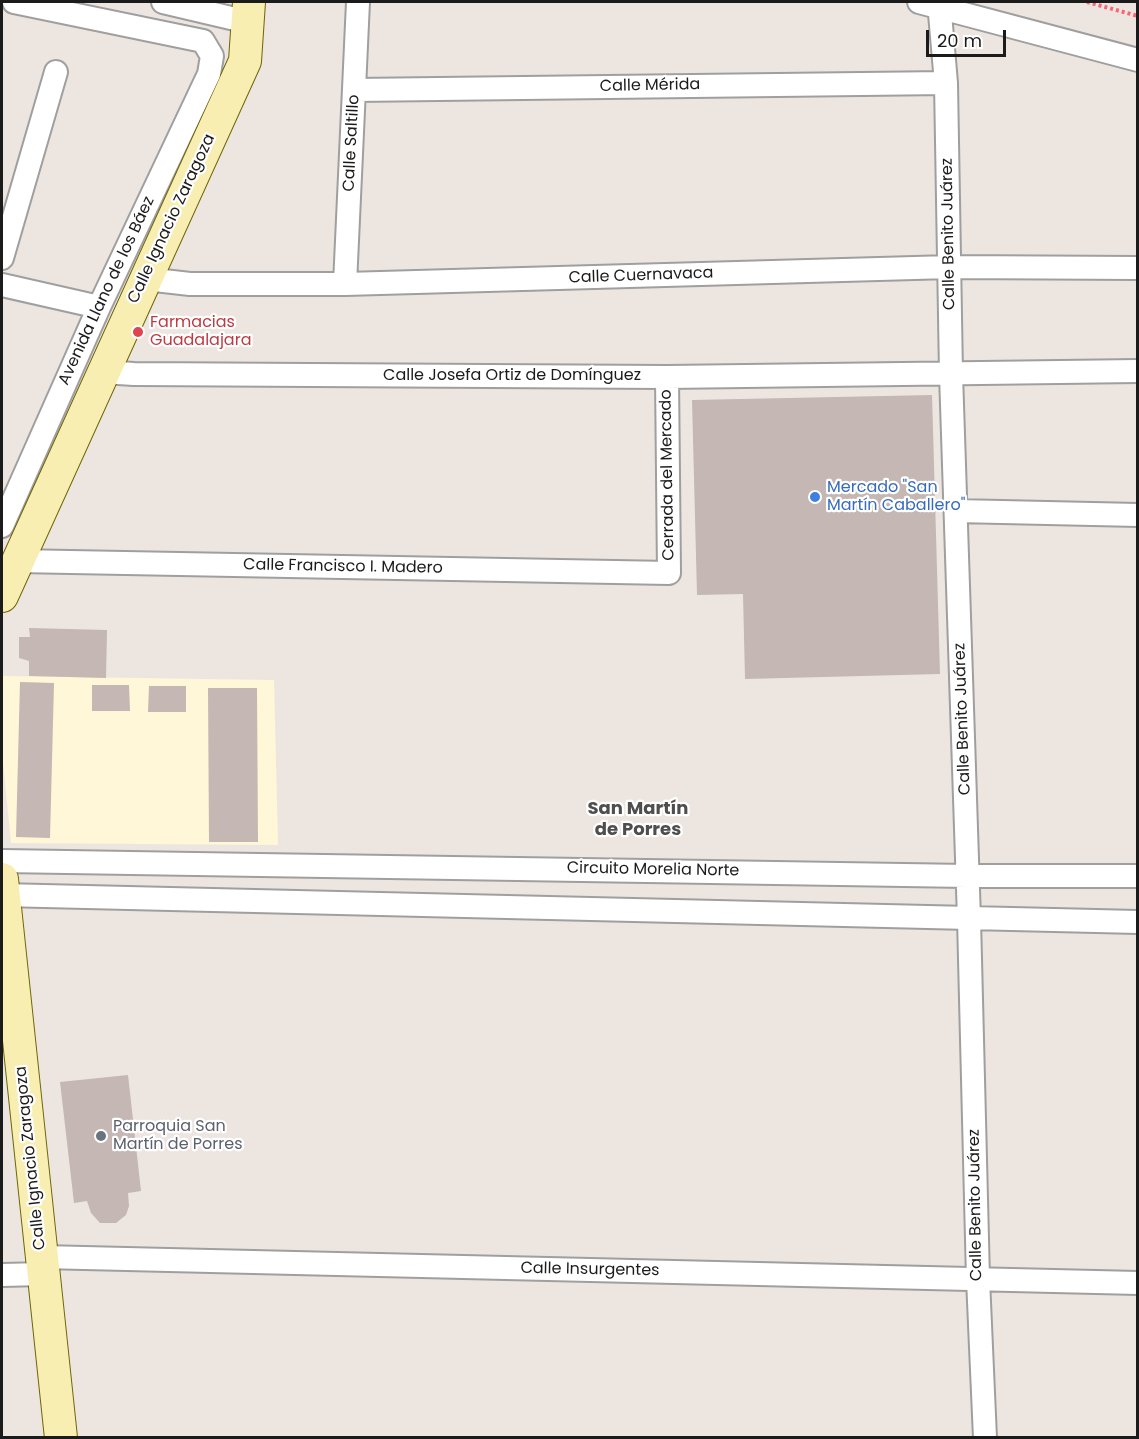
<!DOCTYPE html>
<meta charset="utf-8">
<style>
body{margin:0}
#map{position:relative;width:1139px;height:1439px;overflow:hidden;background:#ede6e0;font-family:Poppins,sans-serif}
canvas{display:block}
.frame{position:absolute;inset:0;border:3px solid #1b1b1b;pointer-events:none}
.scale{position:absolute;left:926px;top:30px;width:80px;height:27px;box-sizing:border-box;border:3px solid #1b1b1b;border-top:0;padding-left:8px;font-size:18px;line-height:21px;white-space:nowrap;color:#1b1b1b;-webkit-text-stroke:4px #fff;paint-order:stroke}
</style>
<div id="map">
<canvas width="1139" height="1439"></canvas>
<div class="frame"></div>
<div class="scale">20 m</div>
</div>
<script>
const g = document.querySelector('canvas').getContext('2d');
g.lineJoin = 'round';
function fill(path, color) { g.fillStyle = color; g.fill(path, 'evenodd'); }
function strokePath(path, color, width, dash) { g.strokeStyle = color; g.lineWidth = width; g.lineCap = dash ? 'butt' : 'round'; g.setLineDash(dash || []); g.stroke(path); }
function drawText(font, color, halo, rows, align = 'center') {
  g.font = font + ' Poppins,sans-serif'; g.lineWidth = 4.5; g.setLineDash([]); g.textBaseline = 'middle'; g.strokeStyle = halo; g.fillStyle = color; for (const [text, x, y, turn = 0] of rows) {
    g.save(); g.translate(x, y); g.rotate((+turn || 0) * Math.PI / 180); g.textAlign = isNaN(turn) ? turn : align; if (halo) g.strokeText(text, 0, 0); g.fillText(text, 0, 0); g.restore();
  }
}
fill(new Path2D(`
 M2,676L274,680L278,845L11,843L2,751Z`), '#fff7d7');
fill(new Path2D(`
 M932,395L940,674L745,679L743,594L697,595L692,400Z
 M29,628L107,630L106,678L29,676V661L19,658V637H30Z
 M20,682L54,683L50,838L16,837Z
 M92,685H129L130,711H92Z
 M149,686H186V712H148Z
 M208,688H257L258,842H209Z
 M128,1075L141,1191L128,1193L129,1206L126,1215L116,1223H100L91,1213L87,1201L74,1203L60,1082Z`), '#c4b7b4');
const street = new Path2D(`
 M163,2L248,22
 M919,2L1138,60
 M939,2L946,83L951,374L969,919L978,1279L985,1438
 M354,90L946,83
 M2,258L56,72
 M146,279L190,284H345L950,267L1138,268
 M345,284L358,2
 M2,285L99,307
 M102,372L134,374L667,377L1138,371
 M956,511L1138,515
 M2,526L99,307L209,74L212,56L203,41L14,2
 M16,561L669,573L667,377
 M2,861L968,876H1138
 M2,895L1138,922
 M42,1257L1138,1283
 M2,1275L43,1274`);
const secondary = new Path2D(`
 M2,596L245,61L249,2
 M2,879L61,1438`);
strokePath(street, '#9f9f9f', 26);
strokePath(secondary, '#6e6505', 34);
strokePath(new Path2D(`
 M1087,2L1138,16`), '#f86573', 4, [3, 3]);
strokePath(street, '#fff', 22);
strokePath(secondary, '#f8eeb2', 32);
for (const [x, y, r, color] of [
 [138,332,6,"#e0444e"],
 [815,497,6,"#3f7fe0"],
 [101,1136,6,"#6b7280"]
]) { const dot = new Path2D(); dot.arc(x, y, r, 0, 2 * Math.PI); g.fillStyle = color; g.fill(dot); strokePath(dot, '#fff', 2); }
drawText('16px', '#1b1b1b', '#fff', [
 ["Calle Mérida",650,86,-1],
 ["Calle Saltillo",352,143,-87],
 ["Calle Ignacio Zaragoza",172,219,-65],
 ["Calle Benito Juárez",949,234,-91],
 ["Calle Cuernavaca",641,276,-2],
 ["Avenida Llano de los Báez",107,291,-65],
 ["Calle Josefa Ortiz de Domínguez",512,376],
 ["Cerrada del Mercado",668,475,-91],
 ["Calle Francisco I. Madero",343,567,1],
 ["Calle Benito Juárez",963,719,-92],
 ["Circuito Morelia Norte",653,870,1],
 ["Calle Ignacio Zaragoza",31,1158,-96],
 ["Calle Benito Juárez",976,1205,-91],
 ["Calle Insurgentes",590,1270,1]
]);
drawText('16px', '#be3a42', '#fff', [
 ["Farmacias",150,323],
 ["Guadalajara",150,341]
], 'left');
drawText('16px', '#366cbe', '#fff', [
 ["Mercado \"San",827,488],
 ["Martín Caballero\"",827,506]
], 'left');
drawText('16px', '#5b616d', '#fff', [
 ["Parroquia San",113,1127],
 ["Martín de Porres",113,1145]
], 'left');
drawText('bold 18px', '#4e4e4e', '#fff', [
 ["San Martín",638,809],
 ["de Porres",638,830]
]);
</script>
